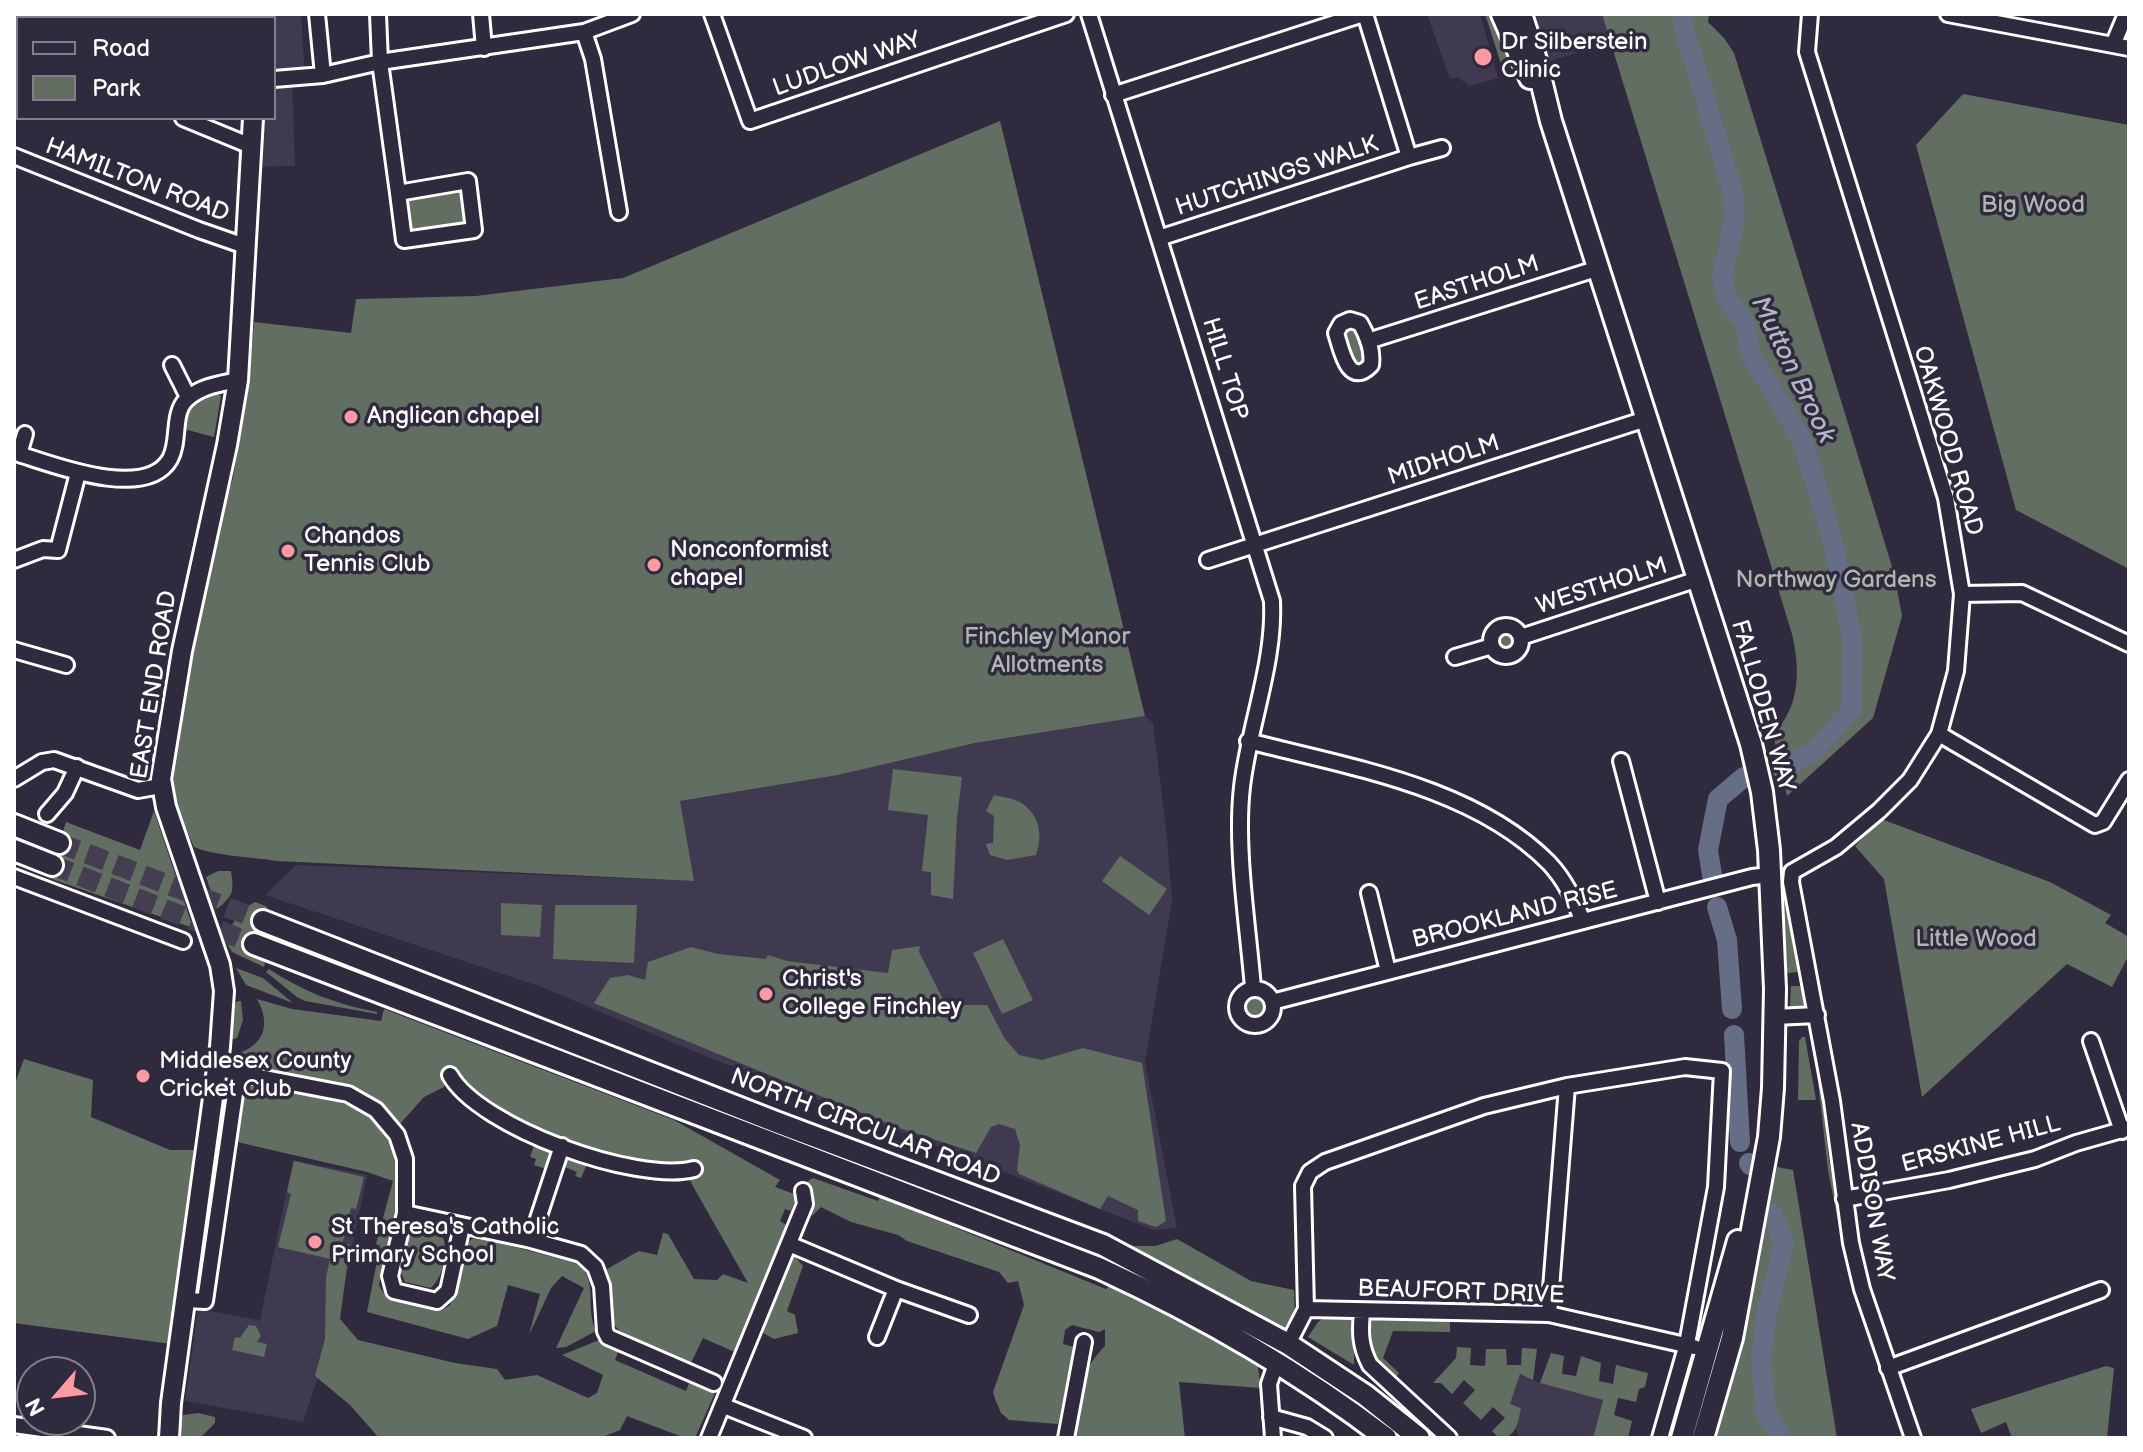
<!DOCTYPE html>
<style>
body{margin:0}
#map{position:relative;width:2143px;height:1452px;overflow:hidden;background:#2f2a3d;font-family:"Balsamiq Sans",sans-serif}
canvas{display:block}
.frame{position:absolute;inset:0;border:16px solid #fff;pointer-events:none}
.legend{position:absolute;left:16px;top:16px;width:260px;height:104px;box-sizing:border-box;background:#2f2a3d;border:2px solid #827f8b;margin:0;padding:10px 14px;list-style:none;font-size:24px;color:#fff}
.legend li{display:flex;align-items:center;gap:16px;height:40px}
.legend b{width:40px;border:2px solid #827f8b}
.north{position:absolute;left:16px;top:1356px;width:80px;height:80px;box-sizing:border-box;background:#2f2a3d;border:2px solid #827f8b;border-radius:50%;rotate:242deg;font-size:22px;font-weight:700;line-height:32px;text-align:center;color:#fff}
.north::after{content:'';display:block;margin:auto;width:28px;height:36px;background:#ff9aa2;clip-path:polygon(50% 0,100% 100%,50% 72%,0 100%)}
</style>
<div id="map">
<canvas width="2143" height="1452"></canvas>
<div class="frame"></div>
<ul class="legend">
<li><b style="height:10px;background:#2f2a3d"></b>Road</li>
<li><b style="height:22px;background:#626e62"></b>Park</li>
</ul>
<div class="north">N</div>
</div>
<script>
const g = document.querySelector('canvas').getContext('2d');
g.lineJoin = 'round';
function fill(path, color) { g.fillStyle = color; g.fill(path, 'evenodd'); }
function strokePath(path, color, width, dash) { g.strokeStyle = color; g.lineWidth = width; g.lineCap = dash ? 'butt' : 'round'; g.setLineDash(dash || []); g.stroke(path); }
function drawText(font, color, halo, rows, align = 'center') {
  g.font = font + ' "Balsamiq Sans",sans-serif'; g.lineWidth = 7; g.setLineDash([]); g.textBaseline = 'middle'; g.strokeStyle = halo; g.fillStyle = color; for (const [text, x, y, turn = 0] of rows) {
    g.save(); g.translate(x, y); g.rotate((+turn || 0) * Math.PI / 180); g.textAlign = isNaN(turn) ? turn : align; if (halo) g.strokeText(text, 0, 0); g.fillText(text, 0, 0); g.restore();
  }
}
fill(new Path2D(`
 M254,14H301L305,77L292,78L295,166L251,167L253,118H274V18H254Z
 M1427,14H1480L1498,78L1469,86L1458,77L1450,79Z
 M1535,14H1602L1612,42L1550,61Z
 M1145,716L1153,723L1167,837L1172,901L1145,1062L1177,1228L1154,1230L710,1058L539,986L265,895L296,865L693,881L680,801L838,775L975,743Z
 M293,1160L367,1175L337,1322L303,1422L185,1401L198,1309L260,1320Z
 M1520,1374L1540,1383L1603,1400L1593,1438H1520L1516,1430L1521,1408L1510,1404Z`), '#3f3a50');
fill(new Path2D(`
 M1485,14H1493L1515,60L1505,66L1501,64Z
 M1602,14H1709L1708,22L1724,38L1734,53L1894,573L1902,616L1873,718L1787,796L1773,734C1801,706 1800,669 1792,634Z
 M1963,94L2129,125V569L2016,510L1916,145Z
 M1000,121L1145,716L975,743L838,775L680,801L694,881L277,861C253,857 215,856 194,847L175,804L172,772L191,657L221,515L233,478L248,391L254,322L351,333L356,299L476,296L623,278Z
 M468,181L474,230L404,240L398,193Z
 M1350,323L1361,333L1356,335L1363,355L1368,353V363L1352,366L1341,329Z
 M212,392L221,396L214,437L184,429C188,408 194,402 212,392Z
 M1495 641a11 11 0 1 1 22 0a11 11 0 1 1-22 0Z
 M893,769L962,777L957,818L953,899L931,895V872L922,871L928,815L888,810Z
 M994,795C1001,797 1013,798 1020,802C1040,815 1043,834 1036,855L1007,860L990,855L986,844L993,843L994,816L986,811Z
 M154,811L193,928L49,878L66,822L140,850Z
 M1881,819L2050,882L2111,915L2105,923L2129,937V955L2112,987L2067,964L1922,1097L1884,879L1855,846Z
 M1120,856L1167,889L1149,915L1102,881Z
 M218,871H231C234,892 234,895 217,909L206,877Z
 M1784,895L1798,972L1787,973Z
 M255,902L266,906L268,910L249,956L265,962L264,967L232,952L226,942C231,924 238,911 255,902Z
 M501,903L542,905L540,937L501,935Z
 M555,905H637L634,963L553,959Z
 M1003,939L1033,1000L1002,1014L973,953Z
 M920,946L919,952L946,1005H987L1005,1039L1019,1055L1042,1060L1083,1048L1142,1063L1166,1221L1156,1227L1138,1221V1210L1108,1196L1100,1209L1019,1174L1017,1170L1020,1145L1015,1129L999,1124L991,1127L976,1153L896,1127L594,1003L610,978L628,975L645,980L648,962L691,947L718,954L766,959L768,955L787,961L888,973L892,950Z
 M236,968L263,978L293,1003L246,985Z
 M269,969C302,991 338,1005 377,1012V1014L305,1001L297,997L266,972Z
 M1791,986H1804L1807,1008H1790Z
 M1241 1007a13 13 0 1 1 26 0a13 13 0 1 1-26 0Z
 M257,999L292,1009L381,1021L384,1009L674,1120L780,1180L775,1187L797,1195L791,1211L785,1209L780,1221L788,1226L737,1353L703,1338L690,1365C667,1355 614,1341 609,1313C606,1300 610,1285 607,1269L639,1251L657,1255L663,1233L668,1234L694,1279L717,1280L723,1274L748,1283L694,1188L690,1180L697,1172L637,1164L634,1159L607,1153L600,1154L524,1126C517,1116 504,1107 491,1109L445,1074L444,1087L424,1097L399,1125L386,1109L359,1090L235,1064L236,1054C265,1045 271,1024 257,999Z
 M238,1001H241L243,1020L237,1038L231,1040L233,1005Z
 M1802,1037H1805L1816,1100H1798L1799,1041Z
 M1815,1055L1819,1072L1829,1159L1851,1288L1828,1170Z
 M24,1059L93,1080L91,1117L170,1150H201L179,1345L14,1323V1086Z
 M244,1083C273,1089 321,1094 347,1105C425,1136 393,1224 379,1285L387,1299L441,1311L450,1305L469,1241L476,1237L580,1264C598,1285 585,1308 596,1331L566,1347L556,1348L584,1288L562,1276L551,1288L529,1335L540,1294L508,1285L497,1326L468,1339L367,1312L380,1246L376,1244L393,1181L367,1172L237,1142Z
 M535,1143L554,1150L546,1169L534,1165L536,1159L530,1157Z
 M569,1156L587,1164L581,1178L575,1176L577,1172L565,1167Z
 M294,1161L364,1177L356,1209L351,1208L342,1245L350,1244L340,1319L358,1340L455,1363L497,1369L505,1380L537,1375L588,1398L597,1393L603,1375L562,1355L602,1339L618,1352L615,1360L686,1391L689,1383L715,1393L695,1438H685L627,1416L620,1430L600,1438H379L350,1405L315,1376L325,1339L326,1278L330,1259L278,1247L291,1194L287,1192Z
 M1777,1167L1793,1170L1837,1438H1712L1735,1352Z
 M813,1178L878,1201L880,1197L1106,1289L1112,1284L1166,1310L1257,1361L1261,1388L1179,1382L1185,1438H1075C1072,1404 1080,1371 1105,1346V1329L1099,1332L1072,1325L1065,1330L1063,1344L1074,1347L1058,1424L1009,1420L1001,1413L995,1399L993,1392L1024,1305L1018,1281L1008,1283L999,1272L907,1241L898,1235L851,1222L821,1207L812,1216C806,1205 811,1195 805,1183Z
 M418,1228L441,1233C450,1250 444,1275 431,1288L405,1282L401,1273L408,1235Z
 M1177,1239L1251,1281L1294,1290L1295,1317L1287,1332L1277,1330L1225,1297L1127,1246H1155Z
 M791,1252L803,1266L787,1311L795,1315L798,1333L774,1339L763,1333Z
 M1325,1317H1354V1365L1308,1337L1318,1322Z
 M1368,1318L1450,1319V1332L1393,1331L1383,1358L1399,1373L1395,1379C1366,1355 1364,1356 1368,1318Z
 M249,1325L256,1326L261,1336L257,1342L267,1344L264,1357L232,1350L235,1337L240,1338Z
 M1457,1347L1471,1348L1470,1365L1485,1366L1486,1349H1506L1507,1365H1521L1522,1348L1537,1349L1533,1380L1520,1374L1510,1404L1521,1408C1518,1422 1517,1438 1499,1438L1492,1431L1505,1418L1493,1407L1481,1420L1463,1403L1475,1390L1464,1380L1452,1394L1441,1383H1433L1456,1358Z
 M1551,1353L1564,1356L1562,1374L1576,1376L1581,1356L1601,1363L1599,1381L1613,1384L1616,1365L1648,1373L1645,1387L1639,1389L1636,1402L1618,1398L1614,1415L1632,1421L1628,1438H1593L1603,1400L1540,1383Z
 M2106,1366L2114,1368L2107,1438H2012L2006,1422L1981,1433L1971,1409Z
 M198,1413L215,1417V1423L200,1438H176L183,1415Z`), '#626e62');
strokePath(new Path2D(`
 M1680,14L1733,193L1735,218L1722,276L1729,302L1745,323L1750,352L1803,442L1834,545L1853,643L1851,710L1814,752L1782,769
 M1713,881L1708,850L1718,799L1744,777
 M1717,907L1727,940L1732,1009
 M1734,1035L1740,1142
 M1749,1163L1750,1165
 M1772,1214L1784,1243L1767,1311L1761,1362L1766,1413L1781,1438`), '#666e86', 20);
strokePath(new Path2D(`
 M59,843L263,921
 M52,865L254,944`), '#443f50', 20, [20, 10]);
const minor = new Path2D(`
 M317,14L323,75
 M378,14L380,62L398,193
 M481,14L484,48
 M712,14L750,121L1066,14
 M1089,14L1272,601C1275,663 1249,725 1242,787C1235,848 1248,926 1253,988
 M1810,14L1807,52L1946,498L1962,594L1956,671L1939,734L1910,780L1879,811L1836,847L1792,872L1791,882L1832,1101L1851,1243L1862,1289L1913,1438
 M1948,14L2129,48
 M584,32L593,59L619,212
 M2113,45L2126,14
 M14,48L18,50
 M274,79L323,75L380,62L584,32L632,14
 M1113,95L1363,14
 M183,118L251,146
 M14,156L199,230L245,246
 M1409,157L1442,148
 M468,181L474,230L404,240L398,193Z
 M1159,238L1409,157L1365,14
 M1350,320L1360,323C1367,335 1373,351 1371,365C1348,389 1341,348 1336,333L1341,324Z
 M1368,341L1599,268
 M172,365L188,397
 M19,454C54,465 146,501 170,459C180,441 172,414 186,400C200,386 220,384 238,380
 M19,454L25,434
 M14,560L43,549L58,550L78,473
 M1208,560L1646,419
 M1962,594L2022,593L2129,644
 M1491 641a15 15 0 1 1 30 0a15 15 0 1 1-30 0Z
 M1521,637L1698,579
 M14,650L66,665
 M1455,657L1492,646
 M1939,734L2095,825L2103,822L2129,780
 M1248,741C1348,767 1473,786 1549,863C1565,880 1574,900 1583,921
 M1621,761L1658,902
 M14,779L42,762L54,760L138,790L161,786
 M47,814L65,793L77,767
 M14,877L183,941
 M1369,893L1388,971
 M1237 1007a18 18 0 1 1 36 0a18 18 0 1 1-36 0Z
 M1272,1002L1752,877L1770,875
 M1774,1017L1817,1015
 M2091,1041L2122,1131
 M218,1069L348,1094L376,1110L397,1135L405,1159V1213L531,1240L581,1254L595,1267L602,1286L605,1331L608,1337L714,1383
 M450,1075C479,1127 637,1184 694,1169
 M1844,1199L1949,1180L2035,1159L2076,1143L2129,1128
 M405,1213L390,1276L394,1291L437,1301L448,1291L462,1226
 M531,1240L562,1146
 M789,1244L896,1289L969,1315
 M186,1300L205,1301L238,1073
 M1306,1309L1549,1314L1694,1347
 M1362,1312C1360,1332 1360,1346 1370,1365L1449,1438
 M1549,1314L1567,1086
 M877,1337L896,1289
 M1288,1344L1306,1309L1303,1186L1310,1172L1325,1162L1484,1106L1567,1086L1685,1067L1722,1071L1716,1187L1687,1344L1660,1438
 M1888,1368L2101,1290
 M724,1406L804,1438
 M1271,1417L1307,1427L1325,1438
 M14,1425L107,1438
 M709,1438L805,1204L803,1191
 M1066,1438L1084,1342
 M1273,1438L1269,1384L1277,1361`);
const major = new Path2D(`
 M255,14V18
 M169,1438L171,1403L220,1047L224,991L220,965L166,807L161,779L182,651L227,445L238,380L253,118`);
const highway = new Path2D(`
 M1502,14L1530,78
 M1521,14L1536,60L1551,121L1751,744L1762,792L1769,850L1775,989L1773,1088L1769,1137L1732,1338L1703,1438
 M14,825L59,843
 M14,850L52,865
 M263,921L776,1122L1103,1245L1288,1344L1365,1395L1419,1438
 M254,944L1099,1268C1201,1315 1297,1370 1386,1438
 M1682,1438L1738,1241`);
strokePath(minor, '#fff', 20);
strokePath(major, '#fff', 24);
strokePath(highway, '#fff', 26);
strokePath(minor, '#2f2a3d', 14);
strokePath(major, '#2f2a3d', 18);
strokePath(highway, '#2f2a3d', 20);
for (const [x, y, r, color] of [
 [1483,57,10,"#ff9aa2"],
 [351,417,8,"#ff9aa2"],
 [288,551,8,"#ff9aa2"],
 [654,565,8,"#ff9aa2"],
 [766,994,8,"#ff9aa2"],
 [143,1076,8,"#ff9aa2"],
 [315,1242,8,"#ff9aa2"]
]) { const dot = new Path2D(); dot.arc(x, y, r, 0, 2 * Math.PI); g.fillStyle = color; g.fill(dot); strokePath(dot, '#2f2a3d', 3); }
drawText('24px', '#fff', '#2f2a3d', [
 ["Dr Silberstein",1501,43],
 ["Clinic",1501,71],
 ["Anglican chapel",367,417],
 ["Chandos",304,537],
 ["Tennis Club",304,565],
 ["Nonconformist",670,551],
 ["chapel",670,579],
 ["Christ's",782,980],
 ["College Finchley",782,1008],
 ["Middlesex County",159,1062],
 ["Cricket Club",159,1090],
 ["St Theresa's Catholic",331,1228],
 ["Primary School",331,1256]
], 'left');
drawText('24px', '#fff', '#2f2a3d', [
 ["LUDLOW WAY",847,65,-19],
 ["HUTCHINGS WALK",1277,177,-18],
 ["HAMILTON ROAD",137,181,21],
 ["EASTHOLM",1477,284,-18],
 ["HILL TOP",1224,369,73],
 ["OAKWOOD ROAD",1947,441,74],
 ["MIDHOLM",1444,461,-18],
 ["WESTHOLM",1602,587,-18],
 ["EAST END ROAD",155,685,-81],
 ["FALLODEN WAY",1762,706,74],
 ["BROOKLAND RISE",1515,916,-14],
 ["NORTH CIRCULAR ROAD",865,1128,21],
 ["ERSKINE HILL",1981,1145,-15],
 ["ADDISON WAY",1871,1202,80],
 ["BEAUFORT DRIVE",1461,1293,2]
]);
drawText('24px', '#b0b6b0', '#2f2a3d', [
 ["Big Wood",2033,206],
 ["Northway Gardens",1836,581],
 ["Finchley Manor",1047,638],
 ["Allotments",1047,666],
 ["Little Wood",1976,940]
]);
drawText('italic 26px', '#b2b6c2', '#2f2a3d', [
 ["Mutton Brook",1792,370,64]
]);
</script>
